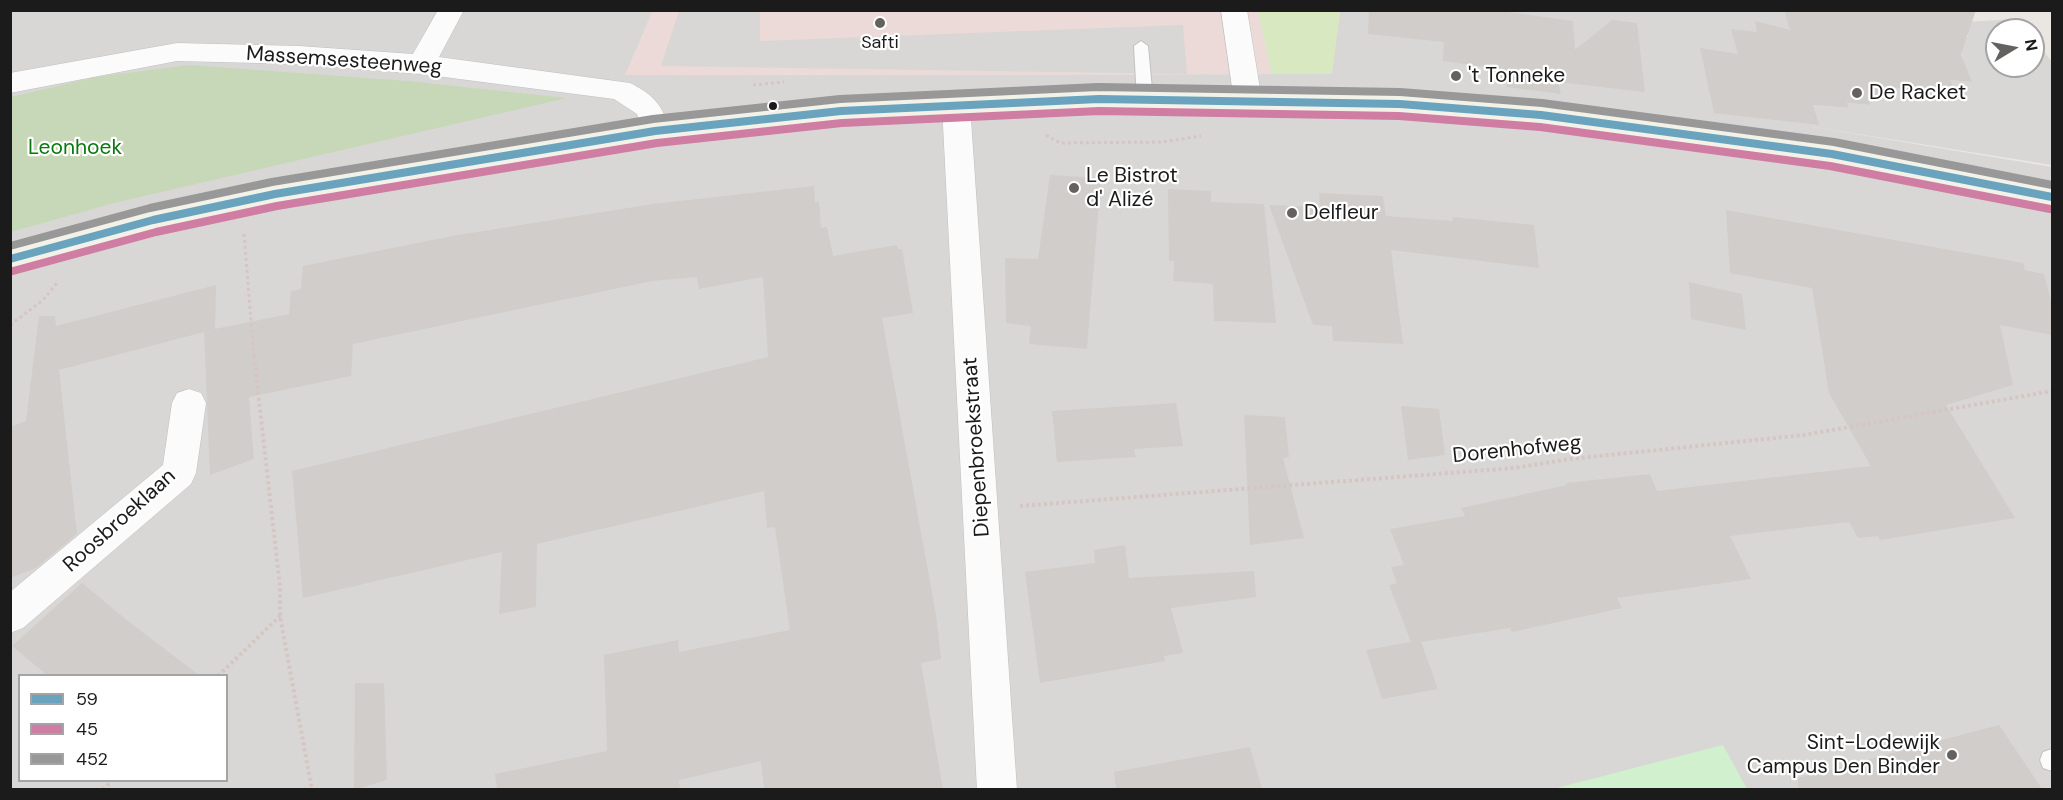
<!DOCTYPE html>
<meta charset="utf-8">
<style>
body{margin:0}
#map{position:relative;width:2063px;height:800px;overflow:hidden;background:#eae7e3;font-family:"DM Sans",sans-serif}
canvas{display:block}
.frame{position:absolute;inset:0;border:12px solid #1b1b1b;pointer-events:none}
.legend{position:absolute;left:18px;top:674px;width:210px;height:108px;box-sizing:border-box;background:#fff;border:2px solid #a4a4a4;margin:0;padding:8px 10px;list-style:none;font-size:18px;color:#1b1b1b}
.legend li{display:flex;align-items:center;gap:12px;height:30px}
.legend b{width:30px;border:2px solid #a4a4a4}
.north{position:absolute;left:1985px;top:18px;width:60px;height:60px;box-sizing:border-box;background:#fff;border:2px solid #a4a4a4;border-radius:50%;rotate:80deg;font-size:16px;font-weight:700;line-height:24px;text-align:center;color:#1b1b1b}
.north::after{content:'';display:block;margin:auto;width:21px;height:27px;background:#636261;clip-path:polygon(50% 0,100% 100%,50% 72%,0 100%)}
</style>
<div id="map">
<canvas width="2063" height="800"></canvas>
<div class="frame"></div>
<ul class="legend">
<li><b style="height:8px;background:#69a3be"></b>59</li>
<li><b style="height:8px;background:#cf7da3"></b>45</li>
<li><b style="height:8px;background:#989898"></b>452</li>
</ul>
<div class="north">N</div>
</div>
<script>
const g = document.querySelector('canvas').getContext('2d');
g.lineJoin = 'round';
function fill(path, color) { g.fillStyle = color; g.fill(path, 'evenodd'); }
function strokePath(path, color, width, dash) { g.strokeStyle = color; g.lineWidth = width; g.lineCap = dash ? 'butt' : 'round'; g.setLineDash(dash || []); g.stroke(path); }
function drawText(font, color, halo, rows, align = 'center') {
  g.font = font + ' "DM Sans",sans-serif'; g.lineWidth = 4.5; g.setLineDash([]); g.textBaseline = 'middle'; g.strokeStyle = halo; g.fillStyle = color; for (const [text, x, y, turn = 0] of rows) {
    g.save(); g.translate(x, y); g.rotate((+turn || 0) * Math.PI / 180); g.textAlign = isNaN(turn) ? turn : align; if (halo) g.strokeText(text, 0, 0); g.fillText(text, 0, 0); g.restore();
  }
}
fill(new Path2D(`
 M10,11H653L626,75L1331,74L1340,11H1788L1814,127L2052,167V789H11ZM20,676H226V780H20Z`), '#d9d7d5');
fill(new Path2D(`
 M653,10L1258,11L1272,74L625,75Z`), '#ecdad8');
fill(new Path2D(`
 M1258,11H1340L1332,74H1272Z`), '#d8e8c1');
fill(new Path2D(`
 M189,65L408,81L567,98L114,203L11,232V97L96,77Z`), '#c6d8b8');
fill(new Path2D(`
 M1723,745L1747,789H1553Z`), '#d1f1ce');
fill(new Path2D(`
 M760,10V41L1183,25L1187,74L661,66L679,11Z
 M2018,19L2027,30H1997V66H2033V37L2052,62V165L1814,127L1813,105L1848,108L1847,103L1869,105L1867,95L1881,97L1877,86L1955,94L1949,80L1971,82L1959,47L1968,36L1963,22Z`), '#d8d7d5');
fill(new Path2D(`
 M1369,10H1493L1573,21L1575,50L1612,20L1637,23L1645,92L1558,82L1561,94L1507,87L1506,82L1501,81L1500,69L1443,61L1444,42L1368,34Z
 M1784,10H1976L1961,54L1972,82L1950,80L1955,94L1877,86L1881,97L1867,95L1870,105L1847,103L1849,108L1813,105L1819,125L1714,113L1700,48L1738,54L1731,29L1757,32L1755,21L1790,30Z
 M1050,175L1101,178L1087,349L1029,344L1031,326L1006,323L1005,258L1038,259Z
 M814,186L815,202H819L821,228L827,227L833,256L897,245L898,249H902L913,313L882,318L936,615L941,659L921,663L943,789H764L761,761L679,780L680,789H497L495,774L607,751L604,655L678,640L679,652L790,630L775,527L767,528L764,491L537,544L536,607L499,614L502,552L303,598L292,471L768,357L763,277L699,289L697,277L652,281L353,344L351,376L249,397L254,459L210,475L204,332L59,370L77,534L36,568L10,578V427L26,421L39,316H55L56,326L216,285L215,329L210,330L289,314L291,291L301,289L303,266L452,236L653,204Z
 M1168,189L1211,191V202L1264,204L1276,323L1214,321L1213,284L1173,281L1174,261H1169Z
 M1319,193L1383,196L1386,216L1453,221V217L1534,225L1539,268L1391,250L1403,344L1333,341L1332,326L1313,325L1269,205L1320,207Z
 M1726,210L2023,263L2025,270L2044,274L2052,304V335L2000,325L2013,385L1946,405L2015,518L1880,540L1878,536L1858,538L1849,522L1730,536L1751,579L1617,598L1622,608L1512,632L1510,628L1421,642L1438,689L1382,699L1366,650L1411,642L1389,585L1397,583L1391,567L1404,565L1390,529L1465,516L1461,508L1567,485L1566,483L1650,474L1657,491L1871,466L1829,393L1812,288L1730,273Z
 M1689,282L1742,294L1746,330L1691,319Z
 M1176,403L1183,446L1134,449L1136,457L1057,462L1052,411Z
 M1401,406L1439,409L1445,455L1408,460Z
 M1244,415L1285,417L1289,457L1283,458L1304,538L1250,545Z
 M1125,545L1129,578L1254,571L1256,597L1171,608L1183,653L1164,656L1165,661L1040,683L1025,572L1095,563L1094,550Z
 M82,583L129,622L199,675H47L12,646Z
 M355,683H384L387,780L357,789H354Z
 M1999,725L2042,789H1799L1798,778Z
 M1250,747L1262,789H1116L1114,772Z`), '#d0cdca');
const service = new Path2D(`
 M1141,41L1148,46L1153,100L1145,105L1137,100L1134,46Z
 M2052,749V771L2043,768L2040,760L2043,752Z`);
const minor = new Path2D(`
 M438,10H464L439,57L630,83C652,94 664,105 669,131L665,138L655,141L645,138L637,114L614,99L421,74L299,64L177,61L10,93V73L177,43L299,46L413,54Z
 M1221,10H1247L1262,101L1258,108L1248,111L1238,108L1234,101Z
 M956,95L966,98L970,105L1017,790H977L942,105L946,98Z
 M189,389L201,393L206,403L196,473L191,484L23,628L10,633V592L163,465L172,403L177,393Z`);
const secondary = new Path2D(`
 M1099,89L1400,94L1541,105L1832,143L2052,186V208L1832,165L1541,125L1400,114L1099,109L841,121L655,141L275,205L153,232L10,271V247L153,208L275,183L655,121L841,101Z`);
strokePath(service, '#c2c1bf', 2);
strokePath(minor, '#c2c1bf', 1);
strokePath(secondary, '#92927c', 1);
strokePath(new Path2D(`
 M753,85L784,82
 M1046,135L1060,143L1162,142L1201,136
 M244,234L254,358
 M10,325L43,300L57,283`), '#d6c6c3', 3, [3, 3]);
strokePath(new Path2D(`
 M254,356L280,587V616L312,790
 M1020,506L1514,468L1570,459L1804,435L2052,391
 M218,676L280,616
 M103,790L112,780`), '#d6c6c3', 4, [3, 3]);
fill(service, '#fcfbfb');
fill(minor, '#fcfbfb');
fill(secondary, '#f2f2e8');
strokePath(new Path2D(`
 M10,259L153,220L275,194L655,131L841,111L1099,99L1400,104L1541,115L1832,154L2052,197`), '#69a3be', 8);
strokePath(new Path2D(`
 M13,271L156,232L277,206L657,143L842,123L1099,111L1399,116L1540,127L1830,166L2050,209`), '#cf7da3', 8);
strokePath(new Path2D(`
 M10,246L150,208L272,182L653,119L840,99L1098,87L1400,92L1542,103L1834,142L2052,185`), '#989898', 8);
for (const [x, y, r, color] of [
 [880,23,6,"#636261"],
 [1456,76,6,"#636261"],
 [1857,93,6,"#636261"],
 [773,106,5,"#1b1b1b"],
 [1074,188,6,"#636261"],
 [1292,213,6,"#636261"],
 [1952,755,6,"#636261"]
]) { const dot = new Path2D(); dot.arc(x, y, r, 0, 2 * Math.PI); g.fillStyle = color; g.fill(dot); strokePath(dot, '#fff', 2); }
drawText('18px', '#1b1b1b', '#fff', [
 ["Safti",880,43]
]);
drawText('21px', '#1b1b1b', '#fff', [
 ["Massemsesteenweg",344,61,4],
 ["Diepenbroekstraat",977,447,-94],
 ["Dorenhofweg",1517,450,-6],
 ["Roosbroeklaan",120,521,-42]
]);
drawText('21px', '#1b1b1b', '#fff', [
 ["'t Tonneke",1468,76],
 ["De Racket",1869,93],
 ["Le Bistrot",1086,176],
 ["d' Alizé",1086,200],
 ["Delfleur",1304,213],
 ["Sint-Lodewijk",1940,743,"right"],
 ["Campus Den Binder",1940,767,"right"]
], 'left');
drawText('21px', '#0b770f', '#fff', [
 ["Leonhoek",75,148]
]);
</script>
